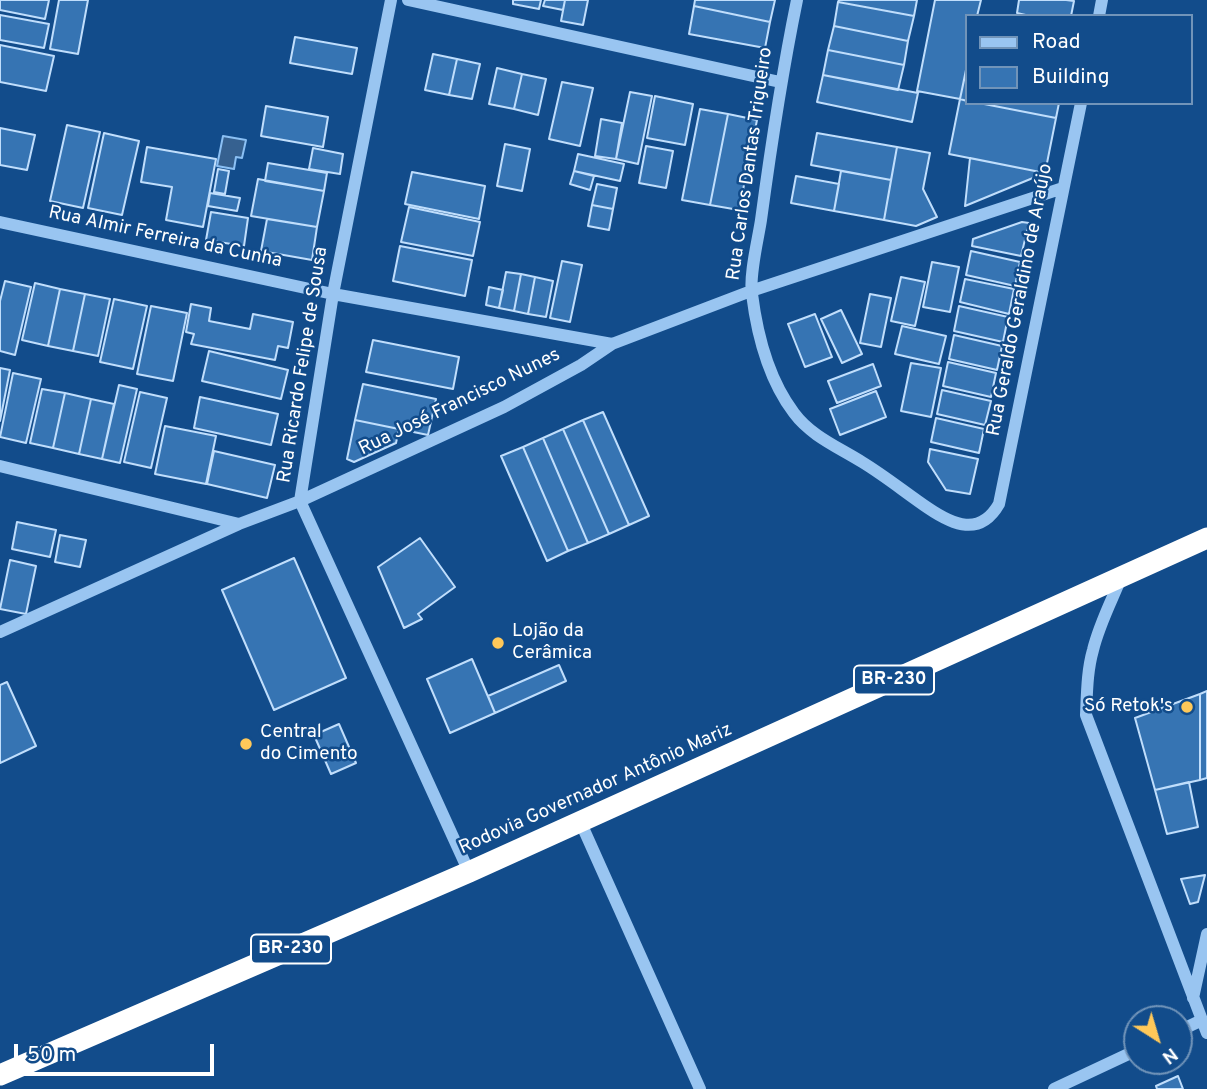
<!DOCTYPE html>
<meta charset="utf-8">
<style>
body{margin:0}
#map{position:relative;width:1207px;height:1089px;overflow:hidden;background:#124c8b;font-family:Overpass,sans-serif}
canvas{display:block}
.legend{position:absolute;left:965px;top:14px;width:228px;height:91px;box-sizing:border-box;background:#124c8b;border:2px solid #7194b9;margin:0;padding:9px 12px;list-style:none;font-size:21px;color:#fff}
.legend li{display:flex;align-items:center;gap:14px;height:35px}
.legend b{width:35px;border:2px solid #7194b9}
.north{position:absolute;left:1123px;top:1005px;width:70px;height:70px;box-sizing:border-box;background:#124c8b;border:2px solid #7194b9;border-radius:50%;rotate:143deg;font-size:19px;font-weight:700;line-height:28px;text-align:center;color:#fff}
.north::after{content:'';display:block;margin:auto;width:24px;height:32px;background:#ffc859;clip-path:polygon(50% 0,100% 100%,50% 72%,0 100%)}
.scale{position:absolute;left:14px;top:1044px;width:200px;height:32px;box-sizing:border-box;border:4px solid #fff;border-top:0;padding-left:9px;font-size:21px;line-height:24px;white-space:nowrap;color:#fff;-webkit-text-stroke:5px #124c8b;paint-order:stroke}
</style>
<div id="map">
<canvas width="1207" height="1089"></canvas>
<ul class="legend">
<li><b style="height:9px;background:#99c5f1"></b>Road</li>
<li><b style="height:19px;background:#3674b3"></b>Building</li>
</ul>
<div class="north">N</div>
<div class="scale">50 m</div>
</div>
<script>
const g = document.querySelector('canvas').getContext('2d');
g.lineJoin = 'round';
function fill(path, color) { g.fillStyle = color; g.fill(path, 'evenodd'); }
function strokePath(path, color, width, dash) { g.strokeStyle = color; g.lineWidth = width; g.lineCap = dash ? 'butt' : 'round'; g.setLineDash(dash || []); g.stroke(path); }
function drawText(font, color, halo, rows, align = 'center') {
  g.font = font + ' Overpass,sans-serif'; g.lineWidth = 5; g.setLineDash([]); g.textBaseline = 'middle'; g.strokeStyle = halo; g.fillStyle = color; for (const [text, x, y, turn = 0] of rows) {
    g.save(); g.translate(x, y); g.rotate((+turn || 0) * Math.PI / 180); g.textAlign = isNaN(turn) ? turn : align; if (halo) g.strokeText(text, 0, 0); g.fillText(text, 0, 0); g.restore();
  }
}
const water = new Path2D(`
 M223,136L246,140L242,158L236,157L234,169L217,166Z`);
fill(water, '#366190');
strokePath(water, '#8bc0f4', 2);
const building = new Path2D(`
 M0,0H49L45,19L0,10Z
 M59,0H88L78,54L50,49Z
 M513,0H541L539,9L513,4Z
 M545,0H565L563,10L543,6Z
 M565,0H588L583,25L561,21Z
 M695,0H775L770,22L694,6Z
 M839,0H917L914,16L838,2Z
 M935,0H981L977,16H967V65L960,99L917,91Z
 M1019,0H1066L1074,1L1071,16H1030L1017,13Z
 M838,2L914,16L908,41L834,26Z
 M694,6L770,22L765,48L689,34Z
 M0,15L49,24L44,48L0,40Z
 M834,26L908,41L904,65L828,50Z
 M295,37L357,48L352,74L290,63Z
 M0,45L54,56L46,91L0,82Z
 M828,50L904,65L898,90L823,75Z
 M433,54L457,59L449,95L425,90Z
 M457,59L480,64L472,99L449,95Z
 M967,66V101L960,99Z
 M497,68L522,74L514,109L489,104Z
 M522,74L546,79L538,115L514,109Z
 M823,75L918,93L912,122L817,102Z
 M562,82L593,88L580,146L549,139Z
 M630,92L652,96L638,164L616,159Z
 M655,96L693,104L685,145L647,138Z
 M960,99L967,101V103H979L1056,118L1045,173L949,154Z
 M979,103H1059L1056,118Z
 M266,106L328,117L323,147L261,136Z
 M700,109L728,114L710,205L682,200Z
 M728,114L757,120L739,210L710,205Z
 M601,119L622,123L616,159L595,156Z
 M67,125L100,132L83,208L50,201Z
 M0,128L35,135L27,170L0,165Z
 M104,133L139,141L122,215L88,208Z
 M817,133L897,147L891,180L811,165Z
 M505,144L530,149L522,191L497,186Z
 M646,146L673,151L666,188L639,183Z
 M147,147L216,159L203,227L166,220L172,187L141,182Z
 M897,147L930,153L923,189L937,217L916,226L884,220Z
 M313,148L343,154L340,174L309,169Z
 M578,154L624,164L620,181L574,171Z
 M970,158L1045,173L965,206Z
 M268,163L327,173L324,191L265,181Z
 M218,169L229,171L225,194L214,192Z
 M574,171L594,176L590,190L570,184Z
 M841,171L891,180L884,220L834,211Z
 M412,172L485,186L479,219L405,204Z
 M796,176L839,184L834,211L791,203Z
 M258,179L324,191L317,227L251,216Z
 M597,184L617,188L613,209L592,205Z
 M210,193L240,198L237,211L208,206Z
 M592,205L613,209L609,230L588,226Z
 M409,207L480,222L473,256L401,242Z
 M211,212L248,218L244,246L206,240Z
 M267,219L317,227L312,260L261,251Z
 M1022,222L1029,223L1021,256L972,246L973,239Z
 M400,246L472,260L465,296L393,281Z
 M971,251L1020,262L1015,286L966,275Z
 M562,261L582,265L570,322L550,318Z
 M932,262L959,267L950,312L923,307Z
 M506,272L521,274L514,311L499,308Z
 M521,274L535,277L528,314L514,311Z
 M535,277L553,281L546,317L528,314Z
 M901,277L925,282L915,326L891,321Z
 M965,279L1014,289L1009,314L960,302Z
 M5,281L31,287L15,355L0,351V301Z
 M35,283L60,289L48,346L22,340Z
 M489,287L503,290L499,308L486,305Z
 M60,289L85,294L73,351L48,346Z
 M85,294L110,299L98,356L73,351Z
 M870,294L891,298L881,347L860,343Z
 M114,299L147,306L133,369L100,362Z
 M191,304L211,308L209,321L250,329L253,314L293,322L288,348L278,346L275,360L191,344L194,334L186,332Z
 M151,306L187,313L173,381L137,374Z
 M959,306L1008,317L1003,342L954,331Z
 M841,310L862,354L842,363L821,319Z
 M815,314L832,357L805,367L788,324Z
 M902,326L946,336L939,364L895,354Z
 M954,335L1002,346L997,370L949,359Z
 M373,340L459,357L453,389L366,372Z
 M209,351L288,370L281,399L202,381Z
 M948,362L996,373L991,397L943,386Z
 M911,363L941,368L931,417L901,411Z
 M873,364L881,386L837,403L828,381Z
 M0,368L10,370L0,421Z
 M13,373L41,379L26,443L0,437Z
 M363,384L436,399L428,435L355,420Z
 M119,385L137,389L120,463L102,459Z
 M42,389L65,393L53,448L30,443Z
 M942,390L991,401L985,425L937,414Z
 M876,391L886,417L840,435L830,409Z
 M140,392L167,398L151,468L124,462Z
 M65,393L91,399L79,454L53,448Z
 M200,397L278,414L271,445L194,428Z
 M91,399L114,404L102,459L79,454Z
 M603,412L649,516L629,525L583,420Z
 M936,418L984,429L979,453L931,442Z
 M355,420L399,429L396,443L354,462L347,459Z
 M583,420L629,525L609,534L563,429Z
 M165,426L216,436L206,484L155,474Z
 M563,429L609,534L588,543L543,438Z
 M543,438L588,543L568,551L523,447Z
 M523,447L568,551L547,561L501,456Z
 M930,449L978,459L970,494L946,490L928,462Z
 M214,451L275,465L267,498L207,484Z
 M17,522L56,530L50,557L12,549Z
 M60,535L86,540L80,567L55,562Z
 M420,538L455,587L418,614L422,619L404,628L378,567Z
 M294,558L346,678L274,710L222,590Z
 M10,560L36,566L26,614L0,609Z
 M472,659L495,713L450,733L427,679Z
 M559,665L566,681L495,713L488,696Z
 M7,682L36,746L0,763V685Z
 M1207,691V778L1200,780V694Z
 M1200,694V780L1155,790L1135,718Z
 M339,724L356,763L331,774L314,735Z
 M1189,782L1198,827L1167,834L1155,790Z
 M1205,875L1198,902L1190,904L1181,879Z
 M1178,1076L1183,1089H1157L1156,1086Z`);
fill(building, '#3674b3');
strokePath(building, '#c0defc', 2);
strokePath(new Path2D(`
 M391,0L333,294L300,501L469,872
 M408,0L780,82
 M797,0C782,73 771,146 761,220C758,240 749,275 752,294C757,334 769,380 794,413C811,436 838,447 862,462C885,476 906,493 928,508C953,525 980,537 999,504L1081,103
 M1099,16L1102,0
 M0,222L333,294L612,344
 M0,466L239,524
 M1121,578C1111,602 1099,625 1093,650C1087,671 1087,693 1086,715L1207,1033
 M0,632L239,524L300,501L504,407L581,365L612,344L751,291L1063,188
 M580,821L700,1089
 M1193,998L1207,934
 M1179,1031L1202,1020
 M1054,1089L1137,1050`), '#99c5f1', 12);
strokePath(new Path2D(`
 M0,1075L469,872L1207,538`), '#fff', 21);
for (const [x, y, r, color] of [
 [498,643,7,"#ffc859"],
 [1187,707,7,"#ffc859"],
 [246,744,7,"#ffc859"]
]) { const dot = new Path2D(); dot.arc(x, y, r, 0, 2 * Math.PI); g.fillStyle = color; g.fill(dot); strokePath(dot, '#124c8b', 2.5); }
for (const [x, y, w] of [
 [894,680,80],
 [291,949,80]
]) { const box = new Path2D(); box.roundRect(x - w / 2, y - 14.5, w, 29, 5); g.fillStyle = '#124c8b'; g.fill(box); strokePath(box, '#fff', 2); }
drawText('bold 18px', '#fff', null, [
 ["BR-230",894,680],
 ["BR-230",291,949]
]);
drawText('19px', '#fff', '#124c8b', [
 ["Rua Carlos Dantas Trigueiro",751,164,-82],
 ["Rua Almir Ferreira da Cunha",165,238,12],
 ["Rua Geraldo Geraldino de Araújo",1021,300,-79],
 ["Rua Ricardo Felipe de Sousa",304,365,-81],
 ["Rua José Francisco Nunes",460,403,-26],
 ["Rodovia Governador Antônio Mariz",596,790,-24]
]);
drawText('19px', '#fff', '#124c8b', [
 ["Lojão da",512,632],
 ["Cerâmica",512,654],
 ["Só Retok's",1173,707,"right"],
 ["Central",260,733],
 ["do Cimento",260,755]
], 'left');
</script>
